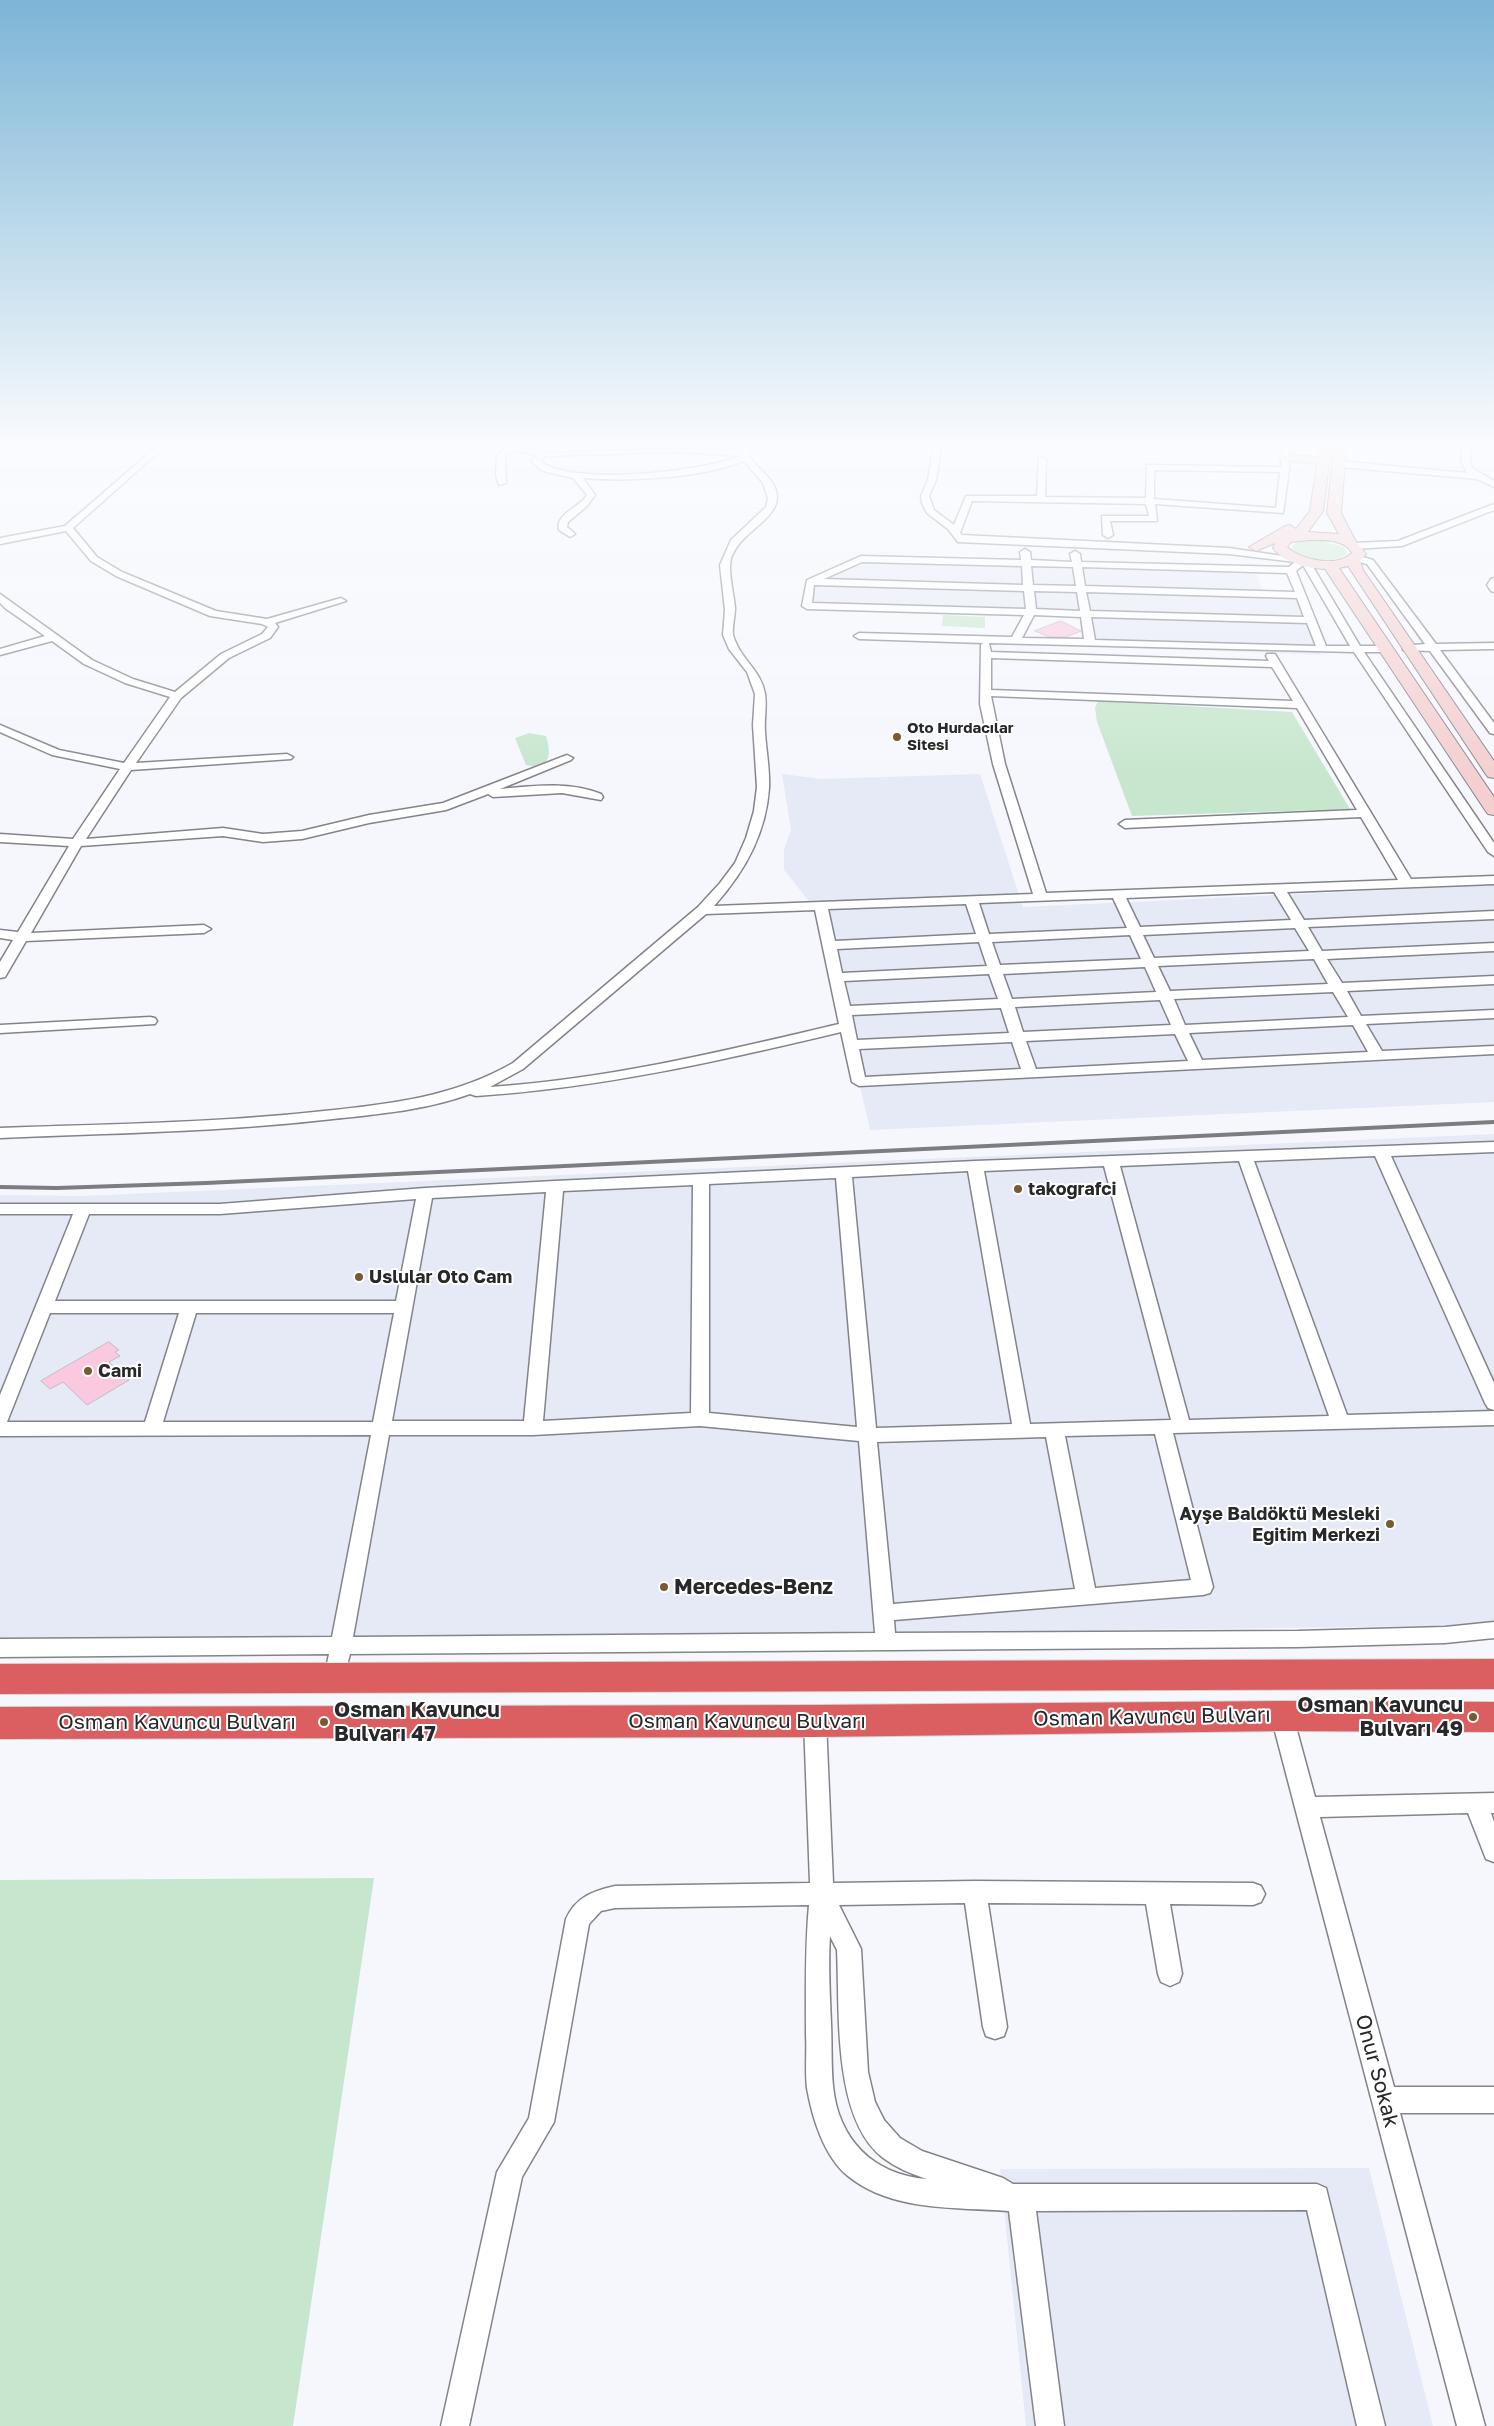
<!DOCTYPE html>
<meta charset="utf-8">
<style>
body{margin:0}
canvas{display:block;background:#f5f7fd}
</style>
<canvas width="1494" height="2426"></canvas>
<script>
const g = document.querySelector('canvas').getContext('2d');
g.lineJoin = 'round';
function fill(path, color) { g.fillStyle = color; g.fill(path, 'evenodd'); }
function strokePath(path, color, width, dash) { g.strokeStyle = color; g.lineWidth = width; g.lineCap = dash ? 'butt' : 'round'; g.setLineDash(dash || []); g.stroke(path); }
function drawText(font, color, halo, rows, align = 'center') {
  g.font = font + ' "Golos Text",sans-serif'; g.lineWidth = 4; g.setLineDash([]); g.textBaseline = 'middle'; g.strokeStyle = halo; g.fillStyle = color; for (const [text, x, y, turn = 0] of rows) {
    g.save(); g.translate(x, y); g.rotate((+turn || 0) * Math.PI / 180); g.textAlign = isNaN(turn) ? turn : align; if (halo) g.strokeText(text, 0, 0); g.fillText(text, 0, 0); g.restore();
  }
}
fill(new Path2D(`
 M859,555L1255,566L1262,591L1296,592L1321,655L1086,646L1089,630L1079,613L802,608L811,580Z
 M782,774L821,779L980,774L1023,907L1494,885V1102L870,1130L821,916L784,870V849L791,830Z
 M1494,1134V1625L0,1646V1195L83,1196Z
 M1369,2168L1433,2426H1026L1000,2169Z`), '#e6eaf7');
fill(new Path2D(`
 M1318,540L1344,547L1347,554C1333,564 1303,562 1292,549L1293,545L1300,541Z
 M943,615L985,617V628L942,626Z
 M1098,701L1292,712L1350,809L1132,816L1097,722L1095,708Z
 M529,733L546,736C552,755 550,770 526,765L515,738Z
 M374,1878L293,2426H0V1880Z`), '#c6e6cd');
const building = new Path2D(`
 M1061,621L1081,631L1066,637H1049L1035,631Z
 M109,1342L119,1350L115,1352L120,1356L109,1362L129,1380L87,1405L63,1382L50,1389L41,1381Z`);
fill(building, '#fac9e0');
strokePath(building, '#c2bcbf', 1);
const street = new Path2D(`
 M162,442H170L73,528L97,557L122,572L216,611L267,619L341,598L346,601L275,623L278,627L270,638L229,658L181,698L136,763L287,754L293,757L291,759L131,770L86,839L223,828L263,834L302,831L369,815L443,803L567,755L573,758L571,760L500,789C532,786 570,781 601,794L603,797L601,800L562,793L493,797L488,794L446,810L369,823L302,839L263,842L223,836L81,846L31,933L204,925L211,929L204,933L26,941L5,977L0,978V962L13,940L0,938V930L18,932L69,846L0,842V834L73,839L120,769L52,755L0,732V725L59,750L124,763L170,697L125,683L84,664L52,641L0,655V649L45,636L5,608L0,603V594L92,660L133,679L175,692L221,654L262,634L268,627L262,624L210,616L116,576L91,561L66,531L0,544V538L65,526Z
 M745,442H753L748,450C752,469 777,477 777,497C777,523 730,535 730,567C730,581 734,595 735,608C735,617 732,626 733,635C734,639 737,645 739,649C748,664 762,675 765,694C767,706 764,719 765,732C766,750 770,770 769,788C766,834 744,873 714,906L1033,894L993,764L980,704L981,645L983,643L859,639L854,636L859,633L1012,637L1024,615L807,609L802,606L807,580L861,556L1021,560L1020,552L1025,549L1030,552L1031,560L1072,562L1070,554L1075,551L1080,554L1081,562L1289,567L1295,562L1229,554L958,542L948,529L927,513L922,503L921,496L928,480L934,442H942L936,480L929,496L934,510L954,525L966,496H1037L1039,457L1046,459L1045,497L1146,498L1147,465L1281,467V442H1289V470L1283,513L1155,504L1157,521H1110L1113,535L1108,538L1103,535L1102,516H1149L1146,504L972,501L960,533L962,535L1229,548L1309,560L1360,646H1386L1391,649L1386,652H1364L1494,843V856L1488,852L1354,652L989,643L991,652L1269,661L1266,656L1267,654H1275L1411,879L1494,876V884L1287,892L1304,920L1494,911V919L1308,927L1322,951L1494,943V951L1327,959L1342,983L1494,976V984L1347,991L1361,1016L1494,1010V1018L1366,1024L1382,1051L1494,1046V1054L859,1086L852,1082L841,1032C720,1061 600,1088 476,1096L470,1094C426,1110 379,1114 333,1119C222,1132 111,1133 0,1138V1128C108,1124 217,1123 324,1111C390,1104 454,1097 513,1063L698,907L720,883L735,863L746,838L754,811L757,787L753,725L755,694L747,672L729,649L723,635L725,610L720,565L731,540L766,507L768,498L763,483L744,461C701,478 629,482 583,478L595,495L587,506L568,522L567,527L575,534L570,537L559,530C555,513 580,508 587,495L573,478L543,471L531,461L537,455C525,452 515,448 505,457L506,483L499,485L496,475L497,456L505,448L518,446L551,453L677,448L740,449ZM677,452L741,456C703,471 573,487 540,461L545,456ZM1154,470L1280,472L1276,508L1154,499ZM862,562L1022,566L1023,585L824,579ZM1303,565L1350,646H1326L1296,571ZM1031,566L1073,567L1076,586L1033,585ZM1082,567L1287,573L1295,592L1085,586ZM814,585L1024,591L1026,609L812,603ZM1034,591L1077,592L1080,611L1036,609ZM1086,592L1297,598L1304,617L1090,611ZM1034,615L1081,617L1084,639L1022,638ZM1091,617L1307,623L1316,646L1095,640ZM991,658L1272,667L1293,701L991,690ZM991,696L1297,708L1357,810L1125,820L1119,824L1125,828L1361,817L1398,880L1046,893L1005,764ZM1274,892L1291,920L1140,927L1126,898ZM1113,898L1127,928L989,934L979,903ZM966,904L976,934L835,941L828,909ZM815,910L839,1024C724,1051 609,1079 490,1087L523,1069L706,914ZM1295,928L1309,951L1154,958L1143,935ZM1130,935L1141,959L1000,965L992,942ZM979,942L987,966L842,973L837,949ZM1314,959L1328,984L1170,991L1158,966ZM1145,967L1156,992L1012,999L1003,974ZM989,974L998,999L850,1006L844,981ZM1333,992L1348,1017L1185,1025L1174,999ZM1160,1000L1171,1025L1023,1032L1015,1007ZM1001,1008L1009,1033L857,1040L852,1015ZM1353,1025L1368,1052L1202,1060L1189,1033ZM1175,1034L1188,1061L1036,1069L1026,1041ZM1012,1042L1021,1069L865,1077L859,1049Z
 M1463,442H1471L1470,460L1472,468L1494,481V487L1477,479L1339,467L1335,464L1339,461L1467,473L1461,460Z
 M1494,504V510L1402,546L1354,549L1349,546L1354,543L1398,541Z
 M1356,555L1373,560L1436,644L1494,643V649L1440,650L1494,723V734L1490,733L1430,651L1403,650V646L1425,644L1367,564L1353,560V556Z
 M1494,578V592L1491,591L1487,585L1491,579Z
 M150,1017L155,1018L157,1021L155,1024L0,1033V1025Z
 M1494,1142V1152L1391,1156L1494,1383V1410L1488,1408L1485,1403L1375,1156L1254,1161L1347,1415L1494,1411V1425L1173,1433L1213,1587L1210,1593L1203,1595L894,1620L895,1633L1298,1631L1445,1627L1494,1622V1638L1445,1643L1298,1647L350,1654L342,1684L335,1687L328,1684L324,1678L329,1654L0,1657V1639L332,1637L371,1435L0,1436V1395L73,1214H0V1204H220L425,1188L555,1181L975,1161ZM1239,1161L1329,1416L1189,1420L1120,1166ZM1104,1166L1171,1420L1030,1424L984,1171ZM968,1171L1012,1424L876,1428L852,1177ZM836,1178L857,1427L709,1413V1184ZM693,1185L691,1413L543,1421L563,1191ZM546,1192L524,1421H392L432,1198ZM416,1199L396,1301H55L89,1214H220ZM50,1313H179L145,1422H7ZM196,1313H394L373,1422H163ZM700,1426L859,1441L875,1633L353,1637L389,1435H533ZM1155,1434L1191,1580L1095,1588L1065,1436ZM1046,1437L1075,1589L893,1604L877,1442Z
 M1282,1707L1290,1710L1293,1716L1315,1797L1494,1793V1813H1491L1494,1822V1862L1486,1859L1468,1813L1320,1817L1394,2087H1494V2113H1400L1485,2426H1457L1271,1716L1274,1710Z
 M815,1712L823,1715L826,1721L833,1883L975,1881L1253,1883L1261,1886L1265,1894L1261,1902L1253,1905L1170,1904L1182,1974L1179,1982L1170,1986L1161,1982L1158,1974L1146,1904L988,1903L1007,2027L1004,2036L995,2039L986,2036L983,2027L965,1903L839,1905L861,1949L868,2072L875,2102L884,2120L900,2138L922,2151L1003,2178L1013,2184H1317L1326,2188L1385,2426H1357L1307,2210L1036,2211L1064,2426H1036L1009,2211C957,2207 892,2212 848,2176C824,2157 812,2117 807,2088C805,2071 807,2052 806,2034C806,1991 805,1948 809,1905L615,1908L601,1911L589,1924L554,2122L522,2177L469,2426H441L497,2172L529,2118L566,1919C576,1897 593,1891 615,1886L810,1883L804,1721L807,1715ZM830,1936L837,1950C840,2009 832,2117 882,2157C895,2167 911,2174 927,2179C873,2175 838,2139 833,2086C831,2066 832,2045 831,2024C830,1995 828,1965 830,1936Z`);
const secondary = new Path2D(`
 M1337,442H1349L1346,449L1341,513L1355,540L1366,554L1360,561L1363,570L1494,761V778L1488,777L1485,773L1348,566L1339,568L1494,797V815L1488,814L1485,810L1325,569C1307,568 1284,563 1273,548L1275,543L1256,551L1249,547L1285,526L1290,525L1296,529L1310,511L1317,464L1281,460L1279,457L1281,454L1318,457L1319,448L1325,444L1331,448L1323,511L1308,532L1339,534L1327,513L1334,449ZM1310,540C1324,540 1344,539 1352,553C1337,568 1301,560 1287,547L1291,542Z`);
const highway = new Path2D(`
 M1494,1659V1689L0,1694V1664Z
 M1282,1701L1494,1702V1732L1282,1731L815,1737L0,1739V1707L815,1705Z`);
strokePath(street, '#828489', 3);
strokePath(secondary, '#828489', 2);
strokePath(highway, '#d4d4d4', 2);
fill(street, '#fff');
fill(secondary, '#f4cfd0');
fill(highway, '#db5f61');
strokePath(new Path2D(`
 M0,1187L57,1188L206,1183L1494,1122`), '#7b7d81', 4);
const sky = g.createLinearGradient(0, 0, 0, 781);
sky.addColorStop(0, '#7cb5d6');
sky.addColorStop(0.57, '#fafbfe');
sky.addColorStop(1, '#fafbfe00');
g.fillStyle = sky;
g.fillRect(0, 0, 1494, 781);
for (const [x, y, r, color] of [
 [897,737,5,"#7a5a30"],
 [1018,1189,5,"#7a5a30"],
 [359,1277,5,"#7a5a30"],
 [88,1371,5,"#7a5a30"],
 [1390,1524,5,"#7a5a30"],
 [664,1587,5,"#7a5a30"],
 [1473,1717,5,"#7a5a30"],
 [324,1722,5,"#7a5a30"]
]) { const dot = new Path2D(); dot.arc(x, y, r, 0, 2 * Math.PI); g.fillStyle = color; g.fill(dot); strokePath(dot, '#fff', 2); }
drawText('bold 15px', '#27282a', '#fff', [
 ["Oto Hurdacılar",907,728],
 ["Sitesi",907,745]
], 'left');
drawText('bold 18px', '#27282a', '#fff', [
 ["takografci",1028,1189],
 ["Uslular Oto Cam",369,1277],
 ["Cami",98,1371],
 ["Ayşe Baldöktü Mesleki",1380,1514,"right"],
 ["Eğitim Merkezi",1380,1535,"right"]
], 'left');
drawText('bold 21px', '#27282a', '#fff', [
 ["Mercedes-Benz",674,1587],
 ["Osman Kavuncu",1463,1705,"right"],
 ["Bulvarı 49",1463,1729,"right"],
 ["Osman Kavuncu",334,1710],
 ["Bulvarı 47",334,1734]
], 'left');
drawText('21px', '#27282a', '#fff', [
 ["Osman Kavuncu Bulvarı",1152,1717,-1],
 ["Osman Kavuncu Bulvarı",747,1721],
 ["Osman Kavuncu Bulvarı",177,1722],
 ["Onur Sokak",1377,2071,75]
]);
</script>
